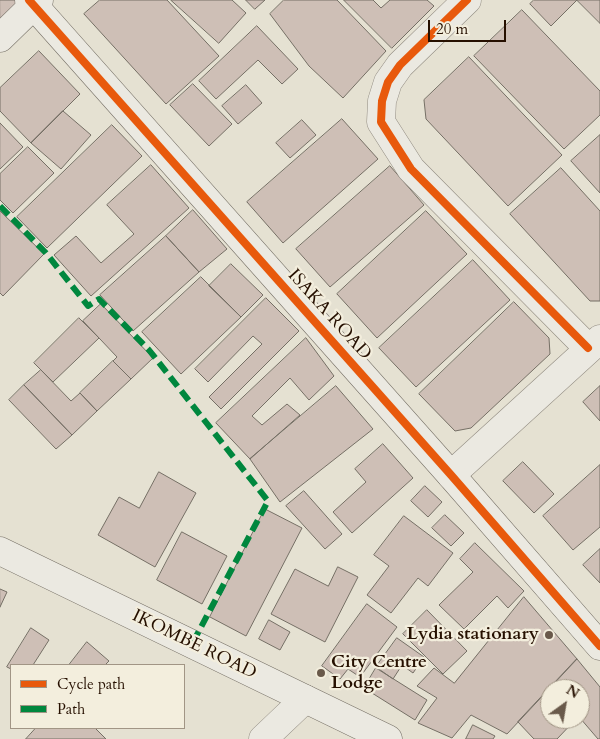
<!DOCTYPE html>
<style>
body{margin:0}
#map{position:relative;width:600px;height:739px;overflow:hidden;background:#e5e1d2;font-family:Cardo,serif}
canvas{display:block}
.legend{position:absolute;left:10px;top:664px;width:175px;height:65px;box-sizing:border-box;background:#f3eedd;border:1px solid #a19585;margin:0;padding:6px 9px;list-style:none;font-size:15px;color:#261000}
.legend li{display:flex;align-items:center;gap:10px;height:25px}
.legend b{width:25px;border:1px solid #a19585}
.north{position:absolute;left:540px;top:679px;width:50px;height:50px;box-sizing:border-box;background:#f3eedd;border:1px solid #a19585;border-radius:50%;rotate:32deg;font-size:14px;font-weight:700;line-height:20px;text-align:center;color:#261000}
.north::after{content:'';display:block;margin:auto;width:18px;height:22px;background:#69594a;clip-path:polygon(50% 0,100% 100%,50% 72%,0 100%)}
.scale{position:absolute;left:428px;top:20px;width:78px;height:22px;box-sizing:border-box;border:2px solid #261000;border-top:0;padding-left:6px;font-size:15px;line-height:18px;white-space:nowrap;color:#261000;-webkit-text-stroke:4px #f3eedd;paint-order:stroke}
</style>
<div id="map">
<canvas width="600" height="739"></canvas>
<ul class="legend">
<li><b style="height:6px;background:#e8590c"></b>Cycle path</li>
<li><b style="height:6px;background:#00873e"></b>Path</li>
</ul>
<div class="north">N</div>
<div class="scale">20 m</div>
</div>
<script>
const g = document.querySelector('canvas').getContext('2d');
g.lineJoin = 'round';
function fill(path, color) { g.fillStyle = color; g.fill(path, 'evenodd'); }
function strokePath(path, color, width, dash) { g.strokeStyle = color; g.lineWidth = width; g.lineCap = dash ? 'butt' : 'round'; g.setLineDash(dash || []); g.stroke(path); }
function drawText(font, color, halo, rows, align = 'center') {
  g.font = font + ' Cardo,serif'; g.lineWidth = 4.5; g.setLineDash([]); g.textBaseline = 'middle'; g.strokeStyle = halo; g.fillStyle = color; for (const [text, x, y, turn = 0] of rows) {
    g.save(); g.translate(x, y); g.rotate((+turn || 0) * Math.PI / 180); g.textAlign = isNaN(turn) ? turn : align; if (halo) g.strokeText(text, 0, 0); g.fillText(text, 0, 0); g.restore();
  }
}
const building = new Path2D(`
 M0,0H15L19,4L0,21Z
 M100,0H167L219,56L166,104L84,14Z
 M171,0H232L246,13L219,43Z
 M246,0H265L255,9Z
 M284,0H337L386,51L343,98L309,66L270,14Z
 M344,0H373L381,8L390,0H427L434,6L392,48Z
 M534,0H577L551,26L530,4Z
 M577,0H600V23Z
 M522,10L600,91V115L564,149L474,56Z
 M257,26L298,69L282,84L258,60L216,99L199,81Z
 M39,51L80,94L31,143L0,111V88Z
 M469,57L562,155L508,206L426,119L424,100Z
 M193,84L232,124L209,146L170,105Z
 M246,85L262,103L238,124L222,106Z
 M63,111L91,135L61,169L31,143Z
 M342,119L378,159L283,243L247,202Z
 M302,120L316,135L290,158L276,143Z
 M0,123L23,147L0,169Z
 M112,125L142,156L47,248L17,217Z
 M600,135V193L571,161Z
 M28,147L54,173L13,213L0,200V174Z
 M151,165L189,208L91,296L54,255L76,236L101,263L134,234L107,205Z
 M390,166L424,205L330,287L296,249Z
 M561,168L600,211V301H590L510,214Z
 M193,210L227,249L199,272L166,236Z
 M0,211L44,254L3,296L0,293Z
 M426,211L467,254L377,338L337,294Z
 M166,236L199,272L133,331L100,295Z
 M473,260L510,300L416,387L379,348Z
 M231,264L263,295L241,317L209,286Z
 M201,277L241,317L181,374L142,332Z
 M266,298L299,331L221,409L209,397L262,344L253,336L208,382L195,369Z
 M514,302L549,338L550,354L471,428L455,431L419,394Z
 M101,304L153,358L131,379L113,361L117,357L83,321Z
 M79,318L99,338L53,382L34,363Z
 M306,338L334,376L309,400L290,378L252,416L262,425L287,404L300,415L250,459L216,423Z
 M113,361L131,379L97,411L80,393Z
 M41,370L71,401L80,393L97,411L72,435L24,385Z
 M24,385L72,435L56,449L9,400Z
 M336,386L373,429L280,502L250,459Z
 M600,386V421L583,402Z
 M383,444L413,478L352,533L333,512L366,482L355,469Z
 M523,462L554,494L534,513L503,481Z
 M600,465V527L573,550L543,516Z
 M159,472L196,493L155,567L98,535L119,497L139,508Z
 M425,486L442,502L428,517L411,501Z
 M304,491L342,534L325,549L286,506Z
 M265,509L302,528L246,636L210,617Z
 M445,515L464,533L451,546L432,528Z
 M404,516L453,553L428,586L418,578L391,613L367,595L389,566L374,555Z
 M182,532L227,556L202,604L157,580Z
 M475,543L524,591L508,608L497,596L464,629L439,605L473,572L460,559Z
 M600,549V583L583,565Z
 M338,567L358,577L325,642L271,614L295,569L328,586Z
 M0,589L7,592L0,607Z
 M524,597L577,659L507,734L471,715L452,738L418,723L437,698L417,686L434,668L454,683Z
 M367,604L397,627L360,677L348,669L340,679L322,666Z
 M427,610L467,651L443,674L403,634Z
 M269,620L290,632L280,650L259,639Z
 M31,628L49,640L33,665H11V669L7,667Z
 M397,638L424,657L413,673L402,665L393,679L376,667Z
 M87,642L109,661L105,665H69Z
 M577,659L600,687V739H598L580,718V689H550V719H576L557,739H534L518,722Z
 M376,668L427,700L415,720L364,688Z
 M473,725L495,736L493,739H466Z
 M36,728H95L106,739H26Z`);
fill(building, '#cebfb6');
strokePath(building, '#756f65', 1);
const street = new Path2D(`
 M467,0L400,65L388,82L382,101L381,122L411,169L588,348
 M451,475L600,339
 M263,739L305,699`);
const secondary = new Path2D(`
 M29,0L451,475L600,646
 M0,38L39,0
 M0,551L388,739`);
strokePath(street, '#918b81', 29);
strokePath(secondary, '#756f65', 29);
strokePath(street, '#ebe9e1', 28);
strokePath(secondary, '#ebe9e1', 28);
strokePath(new Path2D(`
 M0,206L46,253L88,306L99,299L149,350L268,501L192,644`), '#00873e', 6, [12, 6]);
strokePath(new Path2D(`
 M29,0L451,475L600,646
 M467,0L400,65L388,82L382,101L381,122L411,169L588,348`), '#e8590c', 8);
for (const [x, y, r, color] of [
 [549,635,5,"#69594a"],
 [321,673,5,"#69594a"]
]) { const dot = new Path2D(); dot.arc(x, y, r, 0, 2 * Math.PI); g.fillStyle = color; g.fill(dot); strokePath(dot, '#f3eedd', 2); }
drawText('18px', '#261000', '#f3eedd', [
 ["ISAKA ROAD",329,315,48],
 ["IKOMBE ROAD",194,645,26]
]);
drawText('bold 18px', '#261000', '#f3eedd', [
 ["Lydia stationary",539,635],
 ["City Centre",331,663,"left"],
 ["Lodge",331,684,"left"]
], 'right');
</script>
